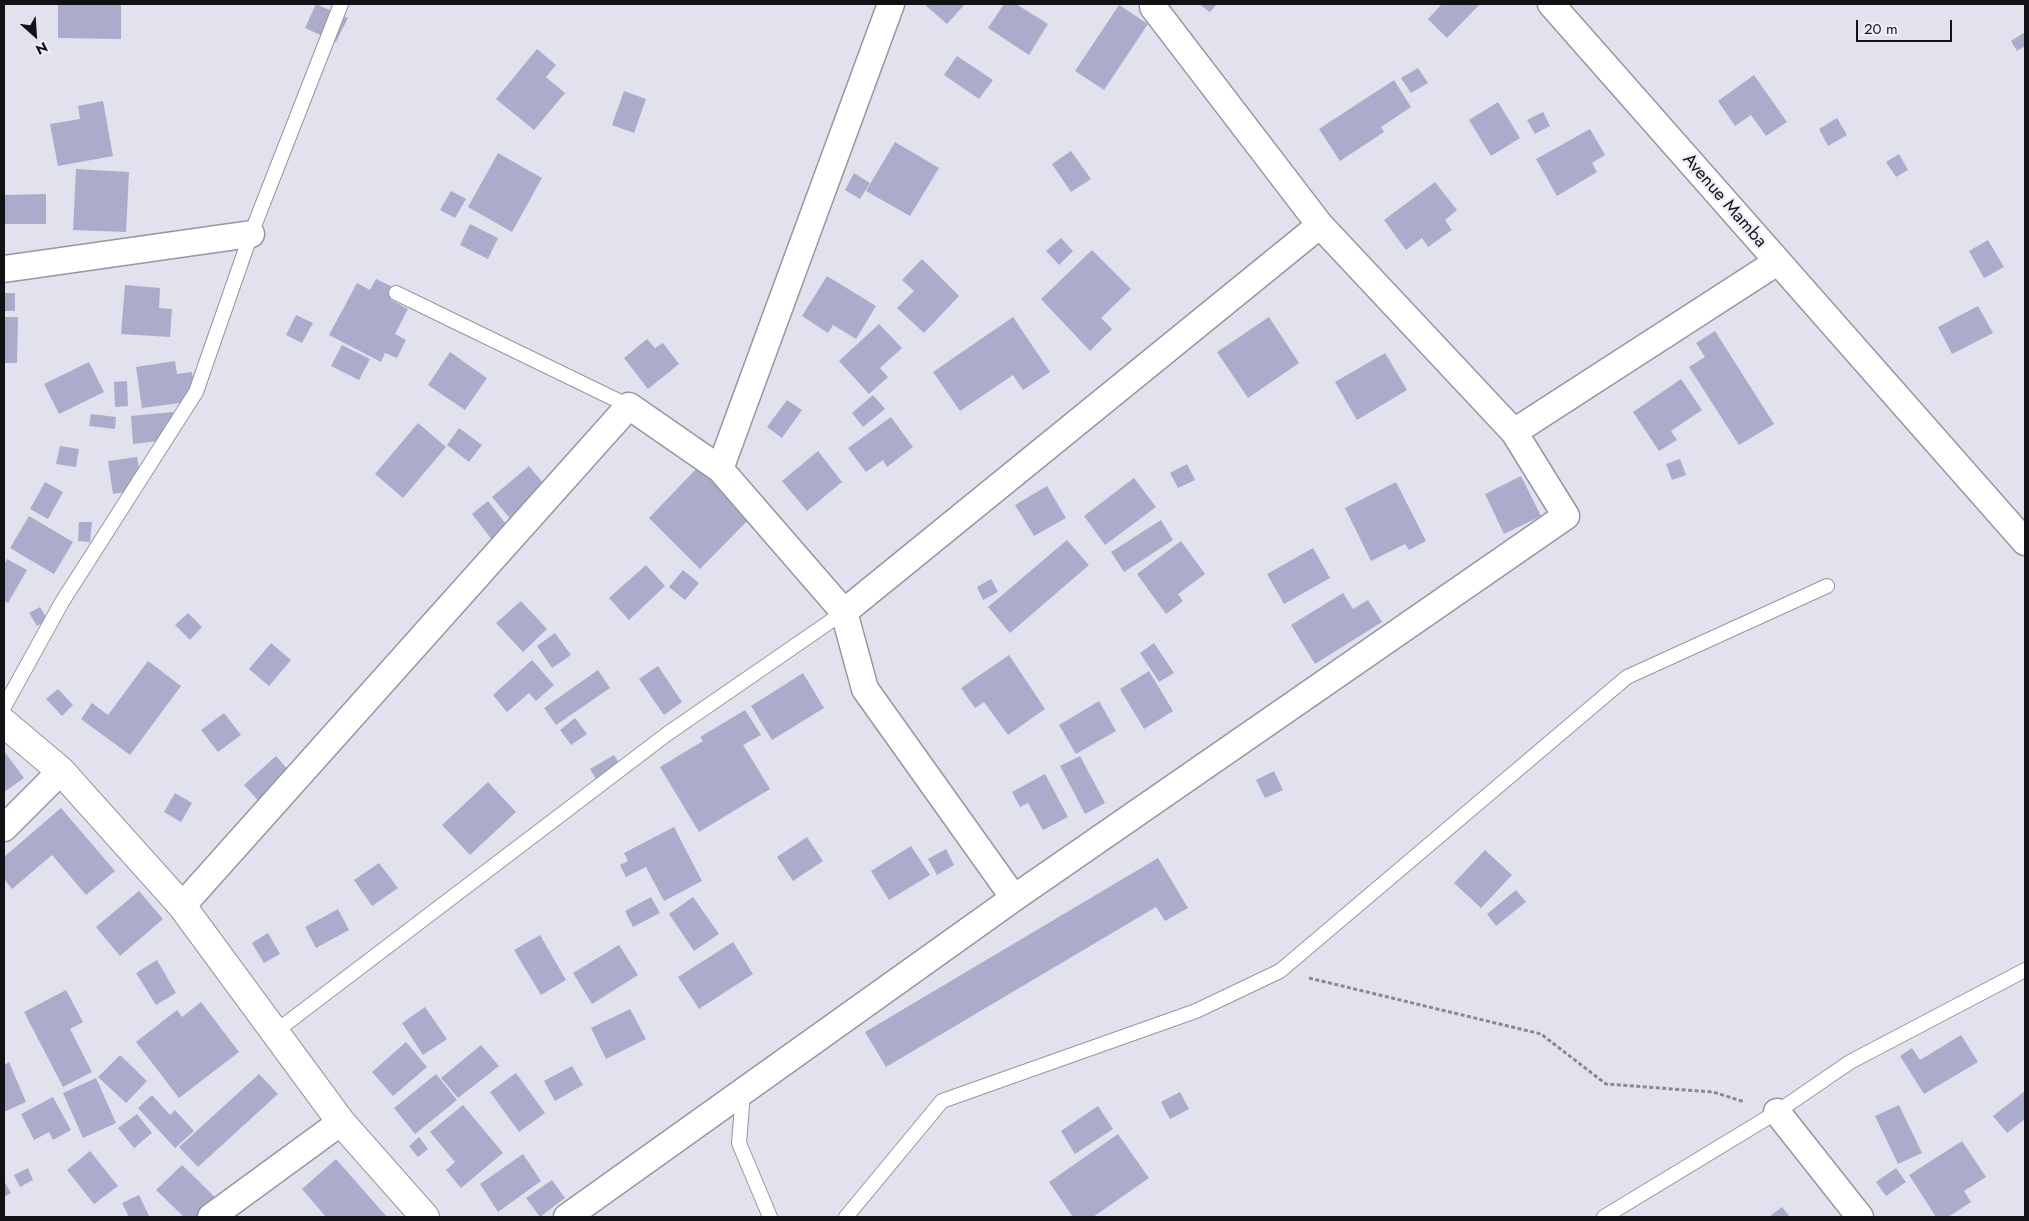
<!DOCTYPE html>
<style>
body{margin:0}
#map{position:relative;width:2029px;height:1221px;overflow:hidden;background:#e1e2ee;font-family:Jost,sans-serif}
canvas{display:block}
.frame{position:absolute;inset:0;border:5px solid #121216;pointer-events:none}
.north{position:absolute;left:10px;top:10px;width:50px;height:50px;-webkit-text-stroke:4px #efeffb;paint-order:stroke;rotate:154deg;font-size:14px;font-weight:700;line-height:20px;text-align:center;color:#121216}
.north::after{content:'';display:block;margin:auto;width:18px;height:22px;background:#121216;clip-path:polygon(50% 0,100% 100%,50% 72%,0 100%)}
.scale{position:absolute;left:1856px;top:20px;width:96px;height:22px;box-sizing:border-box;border:2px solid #121216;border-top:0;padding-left:6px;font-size:15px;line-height:18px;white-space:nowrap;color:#121216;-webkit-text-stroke:4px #efeffb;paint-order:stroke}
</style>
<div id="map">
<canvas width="2029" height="1221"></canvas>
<div class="frame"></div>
<div class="north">N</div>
<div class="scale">20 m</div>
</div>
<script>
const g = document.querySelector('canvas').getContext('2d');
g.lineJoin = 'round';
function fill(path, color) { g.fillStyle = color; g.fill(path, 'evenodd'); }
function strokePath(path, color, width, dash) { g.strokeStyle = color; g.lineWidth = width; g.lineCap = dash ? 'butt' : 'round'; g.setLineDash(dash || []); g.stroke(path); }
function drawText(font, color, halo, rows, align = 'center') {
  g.font = font + ' Jost,sans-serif'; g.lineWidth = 5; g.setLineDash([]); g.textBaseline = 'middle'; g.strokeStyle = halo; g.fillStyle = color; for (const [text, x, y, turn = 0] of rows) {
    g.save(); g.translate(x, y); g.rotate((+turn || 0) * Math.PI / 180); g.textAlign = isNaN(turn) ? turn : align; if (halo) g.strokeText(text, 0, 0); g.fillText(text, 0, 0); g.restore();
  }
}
fill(new Path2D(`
 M58,4H121V39L58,38Z
 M316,4L348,18L336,42L305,28Z
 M924,4H965L947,24Z
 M1004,4H1016L1048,24L1029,55L988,28Z
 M1199,4H1217L1210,12Z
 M1442,4H1480L1447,38L1428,19Z
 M1119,5L1148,24L1104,90L1075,71Z
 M2025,32V46L2017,51L2011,41Z
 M537,49L556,65L546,77L565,93L534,130L496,99Z
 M957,56L993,80L979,99L944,75Z
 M1418,68L1428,83L1411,93L1401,78Z
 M1754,75L1787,122L1766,136L1751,115L1735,126L1718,101Z
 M1394,80L1411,107L1381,127L1384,132L1340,161L1319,129Z
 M624,91L646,99L634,133L612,125Z
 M103,101L113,156L58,166L50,124L80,119L78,106Z
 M1498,102L1520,138L1491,156L1469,120Z
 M1543,112L1550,126L1535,134L1527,120Z
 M1837,118L1847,135L1828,146L1819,129Z
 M1590,129L1605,155L1592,163L1597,172L1557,196L1536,159Z
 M895,142L939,168L910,216L866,191Z
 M1071,151L1091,179L1071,192L1052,164Z
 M498,153L542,178L512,232L468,207Z
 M1899,154L1908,170L1896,177L1886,162Z
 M76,169L129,172L126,232L73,230Z
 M854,173L870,183L860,199L845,190Z
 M1435,182L1457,210L1445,220L1452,230L1428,247L1422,238L1406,250L1384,220Z
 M451,191L466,199L455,218L440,210Z
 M46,194V224H4V195Z
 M470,224L498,238L488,259L460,245Z
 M1061,238L1073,251L1059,265L1046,251Z
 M1988,240L2004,267L1984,278L1969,251Z
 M1092,250L1131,289L1101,318L1112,329L1090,351L1041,299Z
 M922,259L959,296L924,333L897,308L914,291L902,280Z
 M827,276L876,306L856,339L833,325L828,333L802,316Z
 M376,279L397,289L391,300L408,309L395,334L406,340L397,358L385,353L381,362L329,335L357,283L370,290Z
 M125,285L160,288L159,308L172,309L170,337L121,334Z
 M4,293H15V311H4Z
 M1978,306L1993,333L1952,354L1938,327Z
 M296,315L313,323L302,343L286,335Z
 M4,317H18L17,363H4Z
 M1013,317L1050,372L1023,390L1013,375L960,411L933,372Z
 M1269,317L1299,363L1248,398L1217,352Z
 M879,324L902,348L880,368L888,377L869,394L839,361Z
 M1715,331L1774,424L1739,445L1689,367L1705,357L1696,343Z
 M647,339L655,348L663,343L679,364L648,389L624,358Z
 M342,345L370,359L359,380L331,366Z
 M450,352L487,378L465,410L428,385Z
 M1385,353L1407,390L1357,420L1335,382Z
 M175,361L177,374L192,372L196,401L142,408L136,367Z
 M89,362L104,392L59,414L44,384Z
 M1681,379L1702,410L1671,431L1677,440L1659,451L1633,412Z
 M127,381L128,406L115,407L114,382Z
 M873,395L885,409L863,427L852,413Z
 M787,400L802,410L782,438L767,427Z
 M173,412L176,439L133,444L131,416Z
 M91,414L116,417L115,429L89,426Z
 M891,417L913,447L887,467L883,460L866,472L848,448Z
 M418,423L446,447L403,498L375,474Z
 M459,428L482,445L469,462L447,445Z
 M60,446L79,449L76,467L56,464Z
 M818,451L842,482L807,511L782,481Z
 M137,457L143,489L113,494L108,461Z
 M1680,459L1686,475L1672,480L1666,464Z
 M1187,464L1195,480L1178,488L1170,473Z
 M529,466L548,489L512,521L492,497Z
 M698,467L750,518L700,569L649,518Z
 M1521,476L1541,516L1504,534L1485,494Z
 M1134,478L1156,507L1105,545L1084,516Z
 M45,482L63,492L48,519L30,509Z
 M1396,482L1426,541L1409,550L1405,544L1371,561L1345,508Z
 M1047,486L1066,518L1034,536L1015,505Z
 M488,501L509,528L493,541L472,514Z
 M29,516L73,542L54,574L10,548Z
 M1161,520L1173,540L1124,572L1111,552Z
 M79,522H92L90,542L78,541Z
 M1067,540L1089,565L1010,633L988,607Z
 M1181,541L1205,574L1178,594L1183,601L1166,614L1137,574Z
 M1313,548L1330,578L1284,604L1267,574Z
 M7,559L27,570L8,603L4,601V565Z
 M646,565L665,586L629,620L609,598Z
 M683,570L699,583L685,600L669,587Z
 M991,579L998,592L983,600L977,587Z
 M1343,593L1353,609L1368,600L1382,622L1315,664L1291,625Z
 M521,601L547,629L523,652L496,623Z
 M40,607L48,620L37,626L29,613Z
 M188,613L202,627L190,640L175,625Z
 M555,633L571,655L552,668L537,646Z
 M271,643L291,660L269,686L249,669Z
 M1154,643L1174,673L1159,682L1140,653Z
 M1009,655L1045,709L1008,735L984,702L975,708L961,688Z
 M532,660L554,685L536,701L529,693L507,712L493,695Z
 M148,661L181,686L130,755L81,719L92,703L108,715Z
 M658,666L682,702L664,715L639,679Z
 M598,670L610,688L556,725L544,708Z
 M1149,671L1173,711L1144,729L1120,689Z
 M803,673L824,708L772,740L751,706Z
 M58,689L73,705L62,716L46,699Z
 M1099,701L1116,731L1076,754L1059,725Z
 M745,710L761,735L743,745L770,789L699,832L660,767L703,741L700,737Z
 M224,713L241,735L218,752L201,730Z
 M575,718L587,734L571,745L560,730Z
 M4,751L24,778L4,792Z
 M614,755L624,771L600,786L590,769Z
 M276,756L294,777L262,805L244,785Z
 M1080,756L1105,803L1085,814L1060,766Z
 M1274,771L1283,790L1265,798L1256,780Z
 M1045,774L1068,817L1043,830L1028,803L1020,807L1012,792Z
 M488,782L516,812L470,855L442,825Z
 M175,793L192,803L181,822L164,812Z
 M61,808L115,871L86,895L52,855L12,889L4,879V857Z
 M674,827L702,881L664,901L646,867L626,877L620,865L628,861L624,853Z
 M807,837L823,861L793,881L777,857Z
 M911,846L930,875L889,900L871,871Z
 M946,849L954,865L937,875L928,859Z
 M1485,850L1512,875L1481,908L1454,883Z
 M1158,858L1188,908L1165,921L1156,907L886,1067L865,1032Z
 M379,863L398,888L372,906L354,880Z
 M1516,890L1526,902L1496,926L1487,914Z
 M139,891L163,919L120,956L96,927Z
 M651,897L660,913L633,927L625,911Z
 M693,897L719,934L694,951L669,914Z
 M338,909L349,930L316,948L305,927Z
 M268,933L280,954L264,963L252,943Z
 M540,935L566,980L541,995L514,950Z
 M733,942L753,974L699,1009L678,977Z
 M619,945L638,975L592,1004L573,973Z
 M157,960L176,993L156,1005L136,973Z
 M66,990L83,1022L70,1029L92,1072L63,1087L24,1012Z
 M201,1002L239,1052L179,1098L136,1042L177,1010L182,1017Z
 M425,1007L447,1039L423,1055L402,1023Z
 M630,1009L646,1039L606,1059L591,1028Z
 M1961,1035L1978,1062L1924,1094L1900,1056L1912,1048L1920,1060Z
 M406,1042L427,1067L393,1096L372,1072Z
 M481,1045L499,1066L458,1098L441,1078Z
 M120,1055L147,1081L126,1103L98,1077Z
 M9,1062L26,1102L4,1112V1065Z
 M572,1066L583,1085L555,1101L544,1081Z
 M516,1073L545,1113L519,1132L490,1092Z
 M259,1074L278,1094L198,1167L179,1147Z
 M436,1074L457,1100L415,1134L394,1108Z
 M96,1078L116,1123L83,1138L63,1093Z
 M2025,1091V1119L2007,1133L1993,1116Z
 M1180,1092L1189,1109L1170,1119L1161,1102Z
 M152,1095L170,1115L175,1110L194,1131L175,1148L138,1108Z
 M53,1097L71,1130L53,1140L49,1132L34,1140L21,1114Z
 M463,1105L503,1153L461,1188L446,1170L455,1162L430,1132Z
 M1899,1105L1922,1153L1898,1164L1875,1116Z
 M1098,1106L1113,1129L1075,1154L1061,1131Z
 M137,1114L152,1133L134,1148L118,1128Z
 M1118,1134L1149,1178L1093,1217H1073L1049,1182Z
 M419,1137L428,1149L418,1157L409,1146Z
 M1962,1141L1986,1177L1964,1191L1971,1202L1948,1217H1936L1909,1175Z
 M90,1151L118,1186L94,1204L67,1170Z
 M523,1154L541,1181L498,1212L480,1184Z
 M336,1159L387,1217H326L302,1189Z
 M182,1165L221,1203L207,1217H184L156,1190Z
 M28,1168L33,1180L20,1187L14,1175Z
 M1896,1168L1906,1182L1886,1196L1876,1182Z
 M552,1180L565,1198L540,1217L526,1198Z
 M4,1181L11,1193L4,1197Z
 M139,1195L149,1216L129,1217L122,1203Z
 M1782,1207L1790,1217H1769Z`), '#abaccb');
const service = new Path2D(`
 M396,293L629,406
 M4,707L62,602L196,392L251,234L341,4
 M275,1032L667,734L844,612
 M743,1093L739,1143L770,1217
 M846,1217L942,1101L1196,1011L1280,971L1627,677L1827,586
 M1604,1217L1777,1112L1850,1062L2025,970`);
const minor = new Path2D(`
 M1551,4L2025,542
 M4,269L251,234
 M1514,432L1777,262
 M720,469L891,4
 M844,612L1320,225
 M4,828L61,771
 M182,906L629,406L720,469L844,612L865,689L1014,898
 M1777,1112L1860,1217
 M211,1217L341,1122
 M567,1217L1014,898L1566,516L1514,432L1320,225L1153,7`);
const tertiary = new Path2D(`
 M4,723L61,771L182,906L341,1122L425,1217`);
strokePath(service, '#9596a1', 16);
strokePath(minor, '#9596a1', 29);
strokePath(tertiary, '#9596a1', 30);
strokePath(new Path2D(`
 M1309,978L1541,1034L1606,1084L1713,1092L1745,1102`), '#878890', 3, [4, 2.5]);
strokePath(service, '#fff', 14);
strokePath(minor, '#fff', 26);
strokePath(tertiary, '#fff', 28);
drawText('18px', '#121216', '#efeffb', [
 ["Avenue Mamba",1724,201,49]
]);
</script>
